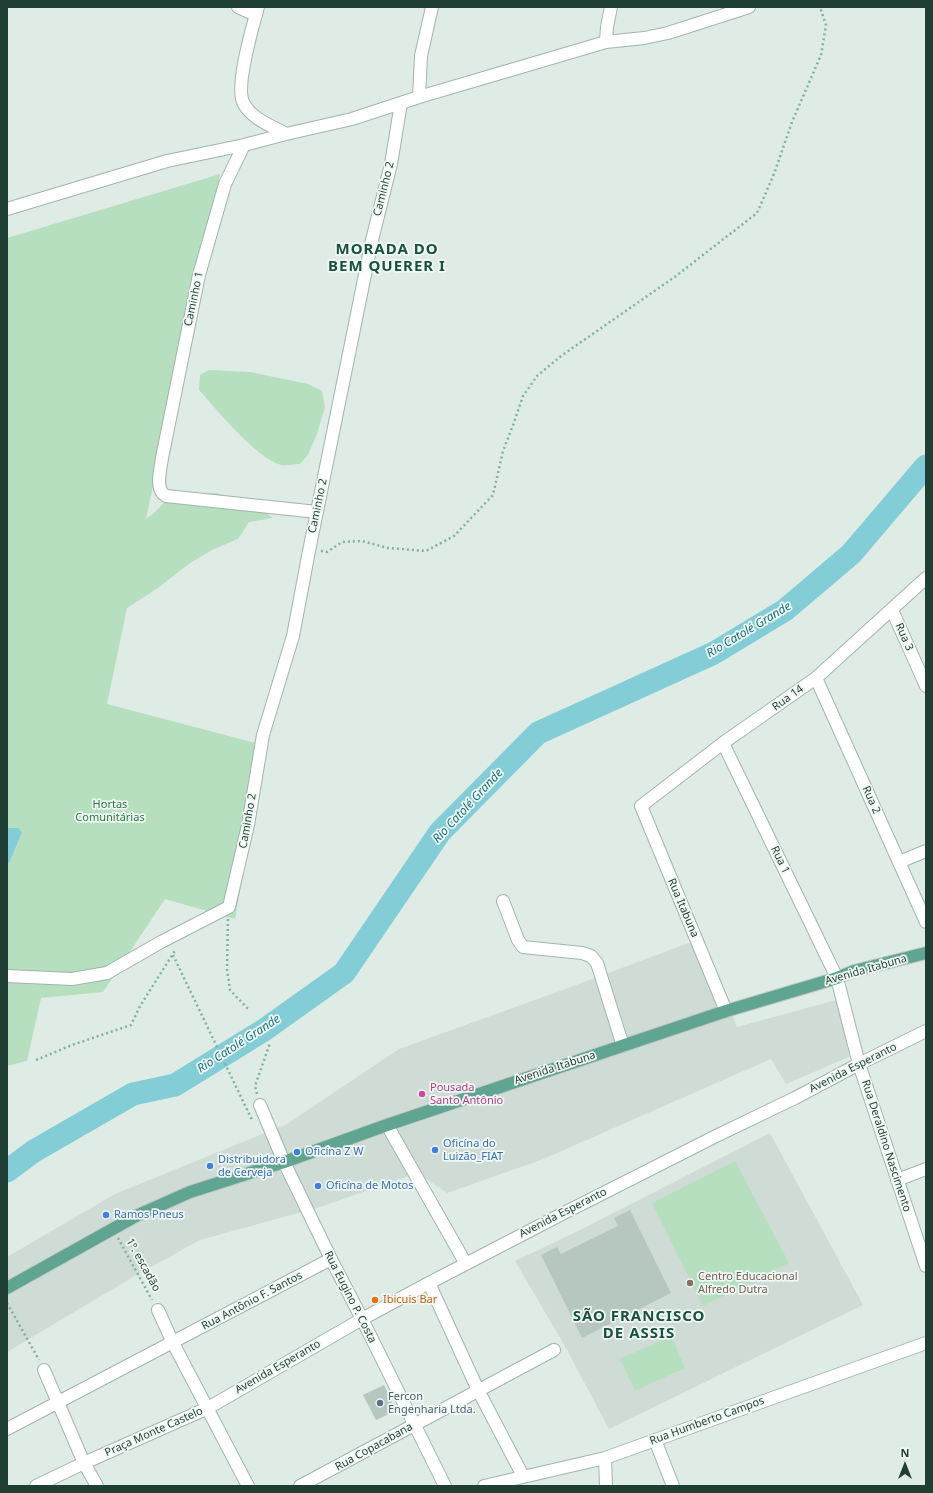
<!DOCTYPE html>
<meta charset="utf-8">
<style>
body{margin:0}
#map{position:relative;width:933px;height:1493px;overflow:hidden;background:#dfece6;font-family:"Noto Sans",sans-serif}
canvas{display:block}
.frame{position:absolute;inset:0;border:8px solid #1f3e34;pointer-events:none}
.north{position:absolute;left:885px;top:1445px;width:40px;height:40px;-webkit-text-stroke:3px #f0f8f4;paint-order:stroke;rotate:0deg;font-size:11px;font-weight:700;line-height:16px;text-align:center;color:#1f3e34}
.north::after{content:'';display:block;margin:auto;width:14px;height:18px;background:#1f3e34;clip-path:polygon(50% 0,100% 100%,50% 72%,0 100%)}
</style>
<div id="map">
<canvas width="933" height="1493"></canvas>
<div class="frame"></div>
<div class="north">N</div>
</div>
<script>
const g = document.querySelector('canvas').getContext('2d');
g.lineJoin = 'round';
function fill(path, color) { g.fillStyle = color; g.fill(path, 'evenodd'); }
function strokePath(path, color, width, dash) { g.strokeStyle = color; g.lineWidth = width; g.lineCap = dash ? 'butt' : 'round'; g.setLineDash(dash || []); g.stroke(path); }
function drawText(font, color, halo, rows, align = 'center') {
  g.font = font + ' "Noto Sans",sans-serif'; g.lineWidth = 3.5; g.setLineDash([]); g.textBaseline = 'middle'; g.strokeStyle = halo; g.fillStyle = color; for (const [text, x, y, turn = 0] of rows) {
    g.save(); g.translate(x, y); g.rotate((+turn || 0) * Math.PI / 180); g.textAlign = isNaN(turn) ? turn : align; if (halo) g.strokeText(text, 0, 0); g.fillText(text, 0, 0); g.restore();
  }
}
fill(new Path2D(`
 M702,938L737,1027L840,999L849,1057L786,1084L771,1059L541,1160L447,1193L418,1173L320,1207L200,1240L133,1277L7,1352V1257L115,1194L287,1124L399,1049L571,987Z
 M770,1133L863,1305L609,1429L567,1350L515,1261L580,1230Z`), '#cedcd5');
fill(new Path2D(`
 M220,174L146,519L154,513L172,495L216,493L250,502L273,518L249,522L238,539L214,549L190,563L158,588L127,608L107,704L267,746L235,919L165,899L103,992L41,998L27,1061L7,1066V238Z
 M209,370L250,372L308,384L322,391L325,407L317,434L308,455L300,464C294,464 286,466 281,465C256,458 217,410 199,390L200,375Z
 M735,1161L789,1263L703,1306L652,1203Z
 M671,1336L685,1368L635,1391L620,1359Z`), '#b6dfc0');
fill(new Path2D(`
 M7,828H18L22,832L9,863L7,862Z`), '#82cdd6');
strokePath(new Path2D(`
 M7,1171L34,1151L133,1094L175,1085L264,1030L344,973L440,832L538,733L714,653L785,610L851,554L926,466`), '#82cdd6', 23);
fill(new Path2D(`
 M630,1210L671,1293L582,1338L541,1255L557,1247L561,1254L618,1226L614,1218Z
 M384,1385L396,1411L376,1420L363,1395Z`), '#b5c7bf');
const minor = new Path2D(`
 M238,7L256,15
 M258,7C253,26 234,88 244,104C252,119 272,126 286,134L352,119L419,97L606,42L644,38L668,33L749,7
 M606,42L607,27L611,7
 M419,97L421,56L432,7
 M244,145L225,184L199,275L162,458C161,468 154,490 166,496L317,512
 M7,209L167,161L244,145L286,134
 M892,610L926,686
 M816,678L926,922
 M723,743L837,978L859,1064L926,1266
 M899,862L926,851
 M503,901L518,940L523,947L582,953L591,956L597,963L623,1046
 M7,976L72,979L107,973L161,942L229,907L248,825L263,735L293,636L309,551L372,240L391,164L401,103
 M726,1011L641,806L723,743L816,678L926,578
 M260,1105L284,1162L331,1259L362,1319L445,1486
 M387,1125L466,1264
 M897,1180L926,1169
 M429,1283L478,1390L523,1476
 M158,1310L173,1343L248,1486
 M44,1370L84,1463L97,1486
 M7,1429L331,1259
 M655,1440L673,1486
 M605,1458L606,1486
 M36,1486L84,1463L208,1408L362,1319L429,1283L562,1214L716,1136L795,1098L859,1064L926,1031
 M300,1486L554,1350
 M484,1486L605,1458L926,1343`);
const major = new Path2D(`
 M7,1288L136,1216L190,1192L284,1162L387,1125L726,1011L837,978L854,971L926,953`);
strokePath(minor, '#a2b4ad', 14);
strokePath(major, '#c0c9c6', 14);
strokePath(new Path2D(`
 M321,551L327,552L342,542L362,541L388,548L426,551L454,536L493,495L503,451L513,425L523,396L537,376L561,356L676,276L757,213L774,174L792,122L821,55L826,25L820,7
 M228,919L227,969L230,990L249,1010
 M173,955L252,1120
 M36,1060L72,1045L131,1025L140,1006L176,949
 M257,1094L255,1086L270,1043
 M118,1238L152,1300
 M7,1303L39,1360`), '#7db29f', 2.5, [2, 3]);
strokePath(minor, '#fff', 12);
strokePath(major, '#60a591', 12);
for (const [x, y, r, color] of [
 [422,1094,4,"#d1479c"],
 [435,1150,4,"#3f7fe0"],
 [297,1152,4,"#3f7fe0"],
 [210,1166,4,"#3f7fe0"],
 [318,1186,4,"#3f7fe0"],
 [106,1215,4,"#3f7fe0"],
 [690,1283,4,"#8d6e63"],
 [375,1300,4,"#e8710a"],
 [380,1403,4,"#5c6f8a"]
]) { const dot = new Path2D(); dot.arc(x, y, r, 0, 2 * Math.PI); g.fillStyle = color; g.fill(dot); strokePath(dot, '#f0f8f4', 1.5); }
drawText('11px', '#1f3e34', '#f0f8f4', [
 ["Caminho 2",384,189,-76],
 ["Caminho 1",194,299,-78],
 ["Caminho 2",318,506,-78],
 ["Rua 3",904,637,66],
 ["Rua 14",788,698,-36],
 ["Rua 2",871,800,66],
 ["Caminho 2",248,821,-80],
 ["Rua 1",780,860,64],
 ["Rua Itabuna",683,908,67],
 ["Avenida Itabuna",866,970,-16],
 ["Avenida Itabuna",555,1068,-18],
 ["Avenida Esperanto",853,1068,-27],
 ["Rua Deraldino Nascimento",886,1146,72],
 ["Avenida Esperanto",563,1213,-27],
 ["1º. escadão",143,1265,61],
 ["Rua Eugino P. Costa",350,1297,63],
 ["Rua Antônio F. Santos",252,1301,-28],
 ["Avenida Esperanto",278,1367,-30],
 ["Rua Humberto Campos",707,1421,-20],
 ["Praça Monte Castelo",154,1432,-24],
 ["Rua Copacabana",374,1447,-29]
]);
drawText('11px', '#267842', '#f0f8f4', [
 ["Hortas",110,805],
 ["Comunitárias",110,818]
]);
drawText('11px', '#b23c85', '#f0f8f4', [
 ["Pousada",430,1088],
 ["Santo Antônio",430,1101]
], 'left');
drawText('11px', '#366cbe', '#f0f8f4', [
 ["Oficína do",443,1144],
 ["Luizão_FIAT",443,1157],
 ["Oficína Z W",305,1152],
 ["Distribuidora",218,1160],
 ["de Cerveja",218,1173],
 ["Oficína de Motos",326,1186],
 ["Ramos Pneus",114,1215]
], 'left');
drawText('11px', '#785e54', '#f0f8f4', [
 ["Centro Educacional",698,1277],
 ["Alfredo Dutra",698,1290]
], 'left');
drawText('11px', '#c56008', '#f0f8f4', [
 ["Ibicuis Bar",383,1300]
], 'left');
drawText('11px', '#4e5e75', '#f0f8f4', [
 ["Fercon",388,1397],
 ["Engenharia Ltda.",388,1410]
], 'left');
drawText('italic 12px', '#14717e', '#f0f8f4', [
 ["Rio Catolé Grande",749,630,-31],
 ["Rio Catolé Grande",468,806,-47],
 ["Rio Catolé Grande",239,1044,-33]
]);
g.letterSpacing = '1px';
drawText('bold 15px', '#195141', '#f0f8f4', [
 ["MORADA DO",387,250],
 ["BEM QUERER I",387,267],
 ["SÃO FRANCISCO",639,1317],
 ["DE ASSIS",639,1334]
]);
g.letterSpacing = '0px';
</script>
